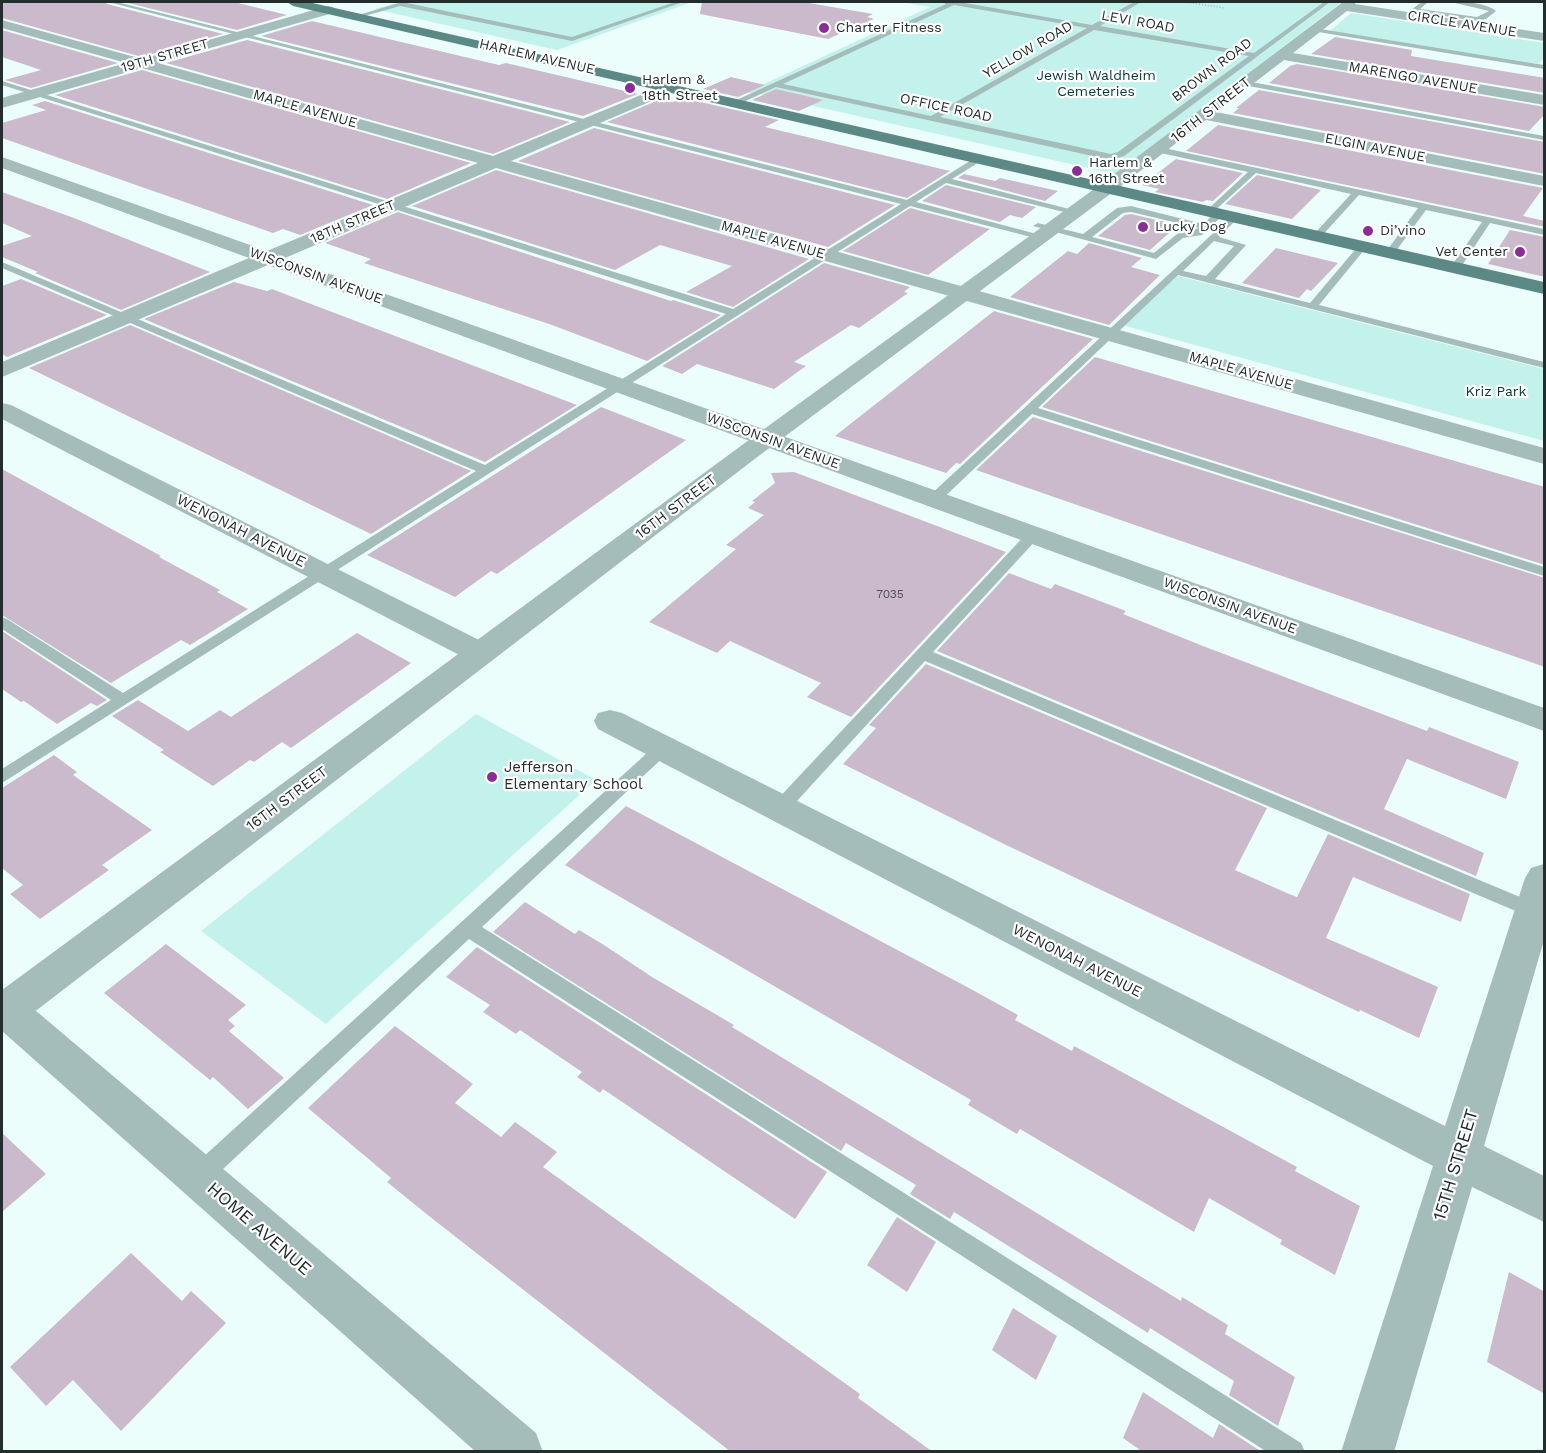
<!DOCTYPE html>
<meta charset="utf-8">
<style>
body{margin:0}
#map{position:relative;width:1546px;height:1453px;overflow:hidden;background:#ecfefc;font-family:"Work Sans",sans-serif}
canvas{display:block}
.frame{position:absolute;inset:0;border:3px solid #222d2c;pointer-events:none}
</style>
<div id="map">
<canvas width="1546" height="1453"></canvas>
<div class="frame"></div>
</div>
<script>
const g = document.querySelector('canvas').getContext('2d');
g.lineJoin = 'round';
function fill(path, color) { g.fillStyle = color; g.fill(path, 'evenodd'); }
function strokePath(path, color, width, dash) { g.strokeStyle = color; g.lineWidth = width; g.lineCap = dash ? 'butt' : 'round'; g.setLineDash(dash || []); g.stroke(path); }
function drawText(font, color, halo, rows, align = 'center') {
  g.font = font + ' "Work Sans",sans-serif'; g.lineWidth = 4.5; g.setLineDash([]); g.textBaseline = 'middle'; g.strokeStyle = halo; g.fillStyle = color; for (const [text, x, y, turn = 0] of rows) {
    g.save(); g.translate(x, y); g.rotate((+turn || 0) * Math.PI / 180); g.textAlign = isNaN(turn) ? turn : align; if (halo) g.strokeText(text, 0, 0); g.fillText(text, 0, 0); g.restore();
  }
}
fill(new Path2D(`
 M401,2H692L557,50L374,9Z
 M901,2H1342L1115,174L756,93H745L930,7Z
 M1351,13L1544,43V57L1539,64L1330,31Z
 M1174,275L1544,369V441L1122,325Z
 M476,714L596,780L326,1024L201,931Z`), '#c3f1ec');
fill(new Path2D(`
 M2,2H106L107,4L223,34L142,57L2,18Z
 M124,2H234L287,15L237,30Z
 M702,2H803L873,14L867,17L874,19L828,39L700,14Z
 M312,21L499,65L506,63L638,94L583,116L261,36Z
 M2,30L118,63L31,88L5,80L41,70L2,57Z
 M1335,37L1412,50L1411,56L1545,78V93L1311,54Z
 M247,40L570,122L493,154L166,63Z
 M1297,64L1545,107V114L1529,131L1269,83L1290,66Z
 M142,70L471,163L387,199L55,95Z
 M731,77L765,85L738,97L703,89Z
 M776,89L823,100L799,111L752,100Z
 M1259,90L1545,142V174L1233,113L1239,108H1236Z
 M683,98L779,120L765,127L950,171L907,198L607,122L661,99L673,102Z
 M45,101L373,205L300,235L283,229L273,233L2,138V123L46,110L32,105Z
 M1218,125L1543,188L1523,216L1545,221V227L1186,151Z
 M594,128L895,205L828,247L518,161Z
 M1176,159L1243,173L1213,201L1206,200L1203,202L1155,192L1159,189L1142,185Z
 M496,170L809,259L733,307L686,292L732,266L660,245L615,270L412,206Z
 M964,174L995,181L1000,178L1058,191L1045,201L958,178Z
 M1257,175L1321,190L1292,219L1225,204Z
 M946,185L1036,207L1022,218L1010,215L1000,222L922,201Z
 M2,192L74,218L210,272L121,310L35,273L38,272L2,257V246L32,236L2,223Z
 M910,208L990,229L928,275L843,251Z
 M398,212L671,301L673,300L721,315L647,361L552,325L364,263L371,259L325,243Z
 M1131,214L1178,225L1150,250L1098,236L1125,215Z
 M1510,230L1545,237V277L1488,264Z
 M1089,243L1142,258L1131,267L1160,275L1109,325L1010,297L1068,251L1077,254Z
 M1276,248L1338,263L1311,291L1307,289L1299,298L1242,283Z
 M824,263L910,287L904,292L908,293L859,328L851,325L794,362L806,366L774,389L697,364L682,374L662,366Z
 M21,279L107,315L7,357L2,354V286Z
 M234,282L267,291L272,289L290,296L577,405L485,462L144,319Z
 M994,311L1093,339L960,464L956,463L946,473L835,436Z
 M130,325L471,471L371,534L29,368Z
 M1095,357L1545,487V565L1042,407Z
 M601,407L686,440L497,574L491,571L455,597L367,555Z
 M1033,417L1545,578V667L976,470Z
 M2,469L161,556L159,557L220,590L217,592L248,609L190,645L181,640L111,683L2,615Z
 M794,472L1006,552L851,717L807,697L821,683L730,641L717,653L649,622L736,549L726,545L764,515L748,508L755,502L752,501L775,483L771,473Z
 M1009,573L1051,589L1055,584L1126,611L1123,614L1203,646L1427,731L1429,727L1519,762L1506,799L1407,759L1384,809L1484,853L1476,876L937,651Z
 M2,631L107,700L97,706L91,703L57,724L24,701L21,702L2,689Z
 M357,633L411,663L291,748L282,742L254,762L250,760L213,786L160,752L164,750L112,716L138,700L188,731L220,710L231,717Z
 M926,664L1267,808L1235,870L1289,894L1297,897L1328,834L1470,894L1461,922L1353,877L1326,938L1438,987L1419,1038L1360,1010L1359,1012L1006,845L843,764L876,728L869,725Z
 M54,755L77,772L73,775L152,830L102,865L109,870L40,919L10,894L23,885L2,868V788Z
 M626,806L969,988L1018,1015L1015,1020L1072,1051L1074,1046L1297,1167L1295,1171L1360,1206L1335,1275L1280,1244L1282,1240L1209,1198L1194,1232L1020,1129L1017,1134L968,1105L971,1100L565,865Z
 M525,902L575,934L579,930L604,945L652,977L734,1025L732,1027L1181,1301L1182,1297L1228,1325L1225,1334L1295,1377L1278,1426L1229,1395L1234,1381L1150,1328L1148,1333L954,1212L950,1219L910,1194L916,1185L846,1143L841,1151L493,932Z
 M166,944L246,1005L228,1020L235,1026L229,1031L284,1078L248,1109L213,1077L210,1080L104,993Z
 M477,947L827,1172L795,1219L603,1089L600,1093L577,1077L582,1072L520,1030L516,1034L483,1012L490,1005L446,977Z
 M395,1026L473,1084L455,1103L501,1137L515,1122L557,1152L543,1167L860,1394L858,1398L933,1452H731L429,1216L387,1182L391,1178L308,1108Z
 M2,1133L46,1174L2,1212Z
 M897,1217L936,1242L907,1292L867,1265Z
 M131,1253L182,1301L191,1291L226,1323L121,1431L73,1380L46,1406L10,1367Z
 M1509,1272L1545,1292V1394L1487,1362Z
 M1013,1308L1057,1336L1036,1380L992,1350Z
 M1143,1392L1213,1438L1219,1424L1262,1452H1143L1123,1438Z`), '#cbbacc');
strokePath(new Path2D(`
 M1184,2L1225,8`), '#aab9b8', 1.5, [1, 2]);
fill(new Path2D(`
 M108,2H117L907,200L978,156L982,159L981,161L952,179L1081,212L1076,215L946,183L916,202L1048,237L1043,240L910,206L2,783V769L111,700L2,629V617L7,619L123,693L476,471L2,268V262L485,465L726,314L2,85V81L733,309L901,204Z
 M402,2L572,37L675,2H683L572,41L400,6L358,18L355,16Z
 M942,2H959L1092,25L1134,2H1141L1100,26L1254,53L1324,2H1330L1124,156L1111,160L776,87L737,105L730,103L946,4ZM954,5L1087,28L931,116L783,84ZM1094,30L1249,56L1118,152L1111,154L940,117Z
 M1422,2H1428L1420,9L1477,17L1489,11L1455,3C1464,0 1488,4 1496,11L1486,19L1477,21L1412,11V9Z
 M1314,28L1544,65V69L1312,31Z
 M1246,81L1544,136V140L1243,85L1242,83Z
 M1159,147L1544,229V235L1490,223L1459,270L1455,271L1450,268L1482,222L1426,210L1393,255L1390,256L1385,253L1418,208L1359,195L1320,238H1314V234L1351,194L1256,173L1210,215L1205,212L1207,210L1248,172L1156,152L1155,150Z
 M1131,206L1203,224L1216,212L1224,214L1202,235L1183,238L1156,259L1033,226L1038,223L1083,234L1117,208ZM1131,212L1199,228L1177,234L1154,253L1092,237L1123,213Z
 M1234,214L1239,217L1219,237L1246,245L1215,279L1310,303L1359,245H1365V249L1319,305L1544,362V368L1178,275L1038,408L1544,567V576L1032,414L939,502H929L927,499L929,496ZM1214,241L1234,246L1206,276L1183,271Z
 M1033,531L1040,535L1038,538L933,652L1544,907V923L925,661L786,813L780,815L774,813L771,808L774,803L1028,532Z
 M663,742L669,744L671,748L669,752L482,927L1301,1443L1305,1452H1267L469,939L207,1184L199,1187L191,1184L188,1176L191,1168L657,744Z`), '#a5bdba');
fill(new Path2D(`
 M1343,2H1356L1355,4L1544,33V41L1347,11L1293,53L1544,95V105L1284,60L1216,112L1544,176V186L1206,120L1113,192H1101L1098,188L1101,184Z
 M328,6L333,7L335,10L333,13L158,63L493,156L665,85H675L678,88L675,91L511,161L1544,448V464L496,168L285,258L1544,708V731L268,265L2,377V362L249,258L2,168V157L267,251L478,163L142,68L2,108V98L126,63L2,28V20L142,59Z
 M2,403L11,405L491,646L495,653L491,660L480,663L469,660L2,419Z
 M610,710L622,713L1445,1126L1525,878L1531,868L1544,864V940L1484,1146L1544,1176V1222L1472,1187L1394,1452H1341L1433,1166L598,729L594,721L598,713Z
 M2,988L16,994L536,1433L543,1452H476L2,1031Z`), '#a5bdba');
fill(new Path2D(`
 M1107,183L1113,184L1116,188L1113,192L756,458L16,1026L2,1031V990L738,448L1101,184Z`), '#a5bdba');
fill(new Path2D(`
 M287,2H308L1544,282V294L293,6Z`), '#5c8985');
for (const [x, y, r, color] of [
 [824,28,6,"#8b2d97"],
 [630,88,6,"#8b2d97"],
 [1077,171,6,"#8b2d97"],
 [1143,227,6,"#8b2d97"],
 [1368,231,6,"#8b2d97"],
 [1520,252,6,"#8b2d97"],
 [492,777,6,"#8b2d97"]
]) { const dot = new Path2D(); dot.arc(x, y, r, 0, 2 * Math.PI); g.fillStyle = color; g.fill(dot); strokePath(dot, '#fff', 2); }
drawText('12px', '#4c5054', null, [
 ["7035",890,594]
]);
drawText('14px', '#222d2c', '#fff', [
 ["LEVI ROAD",1138,22,10],
 ["CIRCLE AVENUE",1462,24,9],
 ["YELLOW ROAD",1028,50,-30],
 ["19TH STREET",165,56,-16],
 ["HARLEM AVENUE",537,57,13],
 ["BROWN ROAD",1212,70,-37],
 ["MARENGO AVENUE",1413,78,10],
 ["OFFICE ROAD",946,108,12],
 ["MAPLE AVENUE",305,109,16],
 ["ELGIN AVENUE",1375,148,11],
 ["18TH STREET",353,222,-23],
 ["MAPLE AVENUE",773,240,16],
 ["WISCONSIN AVENUE",316,276,20],
 ["MAPLE AVENUE",1241,371,16],
 ["WISCONSIN AVENUE",773,441,20],
 ["WISCONSIN AVENUE",1230,606,20]
]);
drawText('14px', '#222d2c', '#fff', [
 ["Charter Fitness",836,28],
 ["Harlem &",642,80],
 ["18th Street",642,96],
 ["Harlem &",1089,163],
 ["16th Street",1089,179],
 ["Lucky Dog",1155,227],
 ["Di’vino",1380,231],
 ["Vet Center",1508,252,"right"]
], 'left');
drawText('14px', '#043b37', '#fff', [
 ["Jewish Waldheim",1096,76],
 ["Cemeteries",1096,92],
 ["Kriz Park",1496,392]
]);
drawText('15px', '#222d2c', '#fff', [
 ["16TH STREET",1211,110,-38],
 ["16TH STREET",676,507,-37],
 ["WENONAH AVENUE",241,531,27],
 ["16TH STREET",287,799,-37],
 ["WENONAH AVENUE",1077,961,27]
]);
drawText('15px', '#222d2c', '#fff', [
 ["Jefferson",504,768],
 ["Elementary School",504,785]
], 'left');
drawText('18px', '#222d2c', '#fff', [
 ["15TH STREET",1456,1165,-73],
 ["HOME AVENUE",259,1229,41]
]);
</script>
